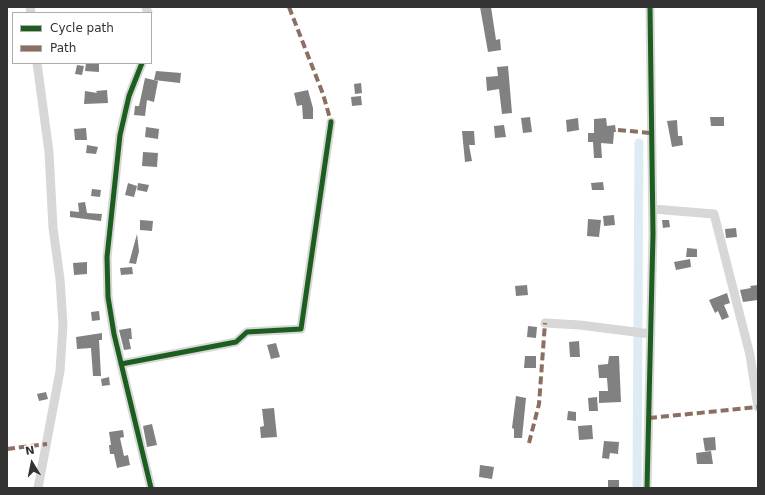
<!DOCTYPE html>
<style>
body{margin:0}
#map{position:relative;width:765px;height:495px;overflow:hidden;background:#fff;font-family:"DejaVu Sans",sans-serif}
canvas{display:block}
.frame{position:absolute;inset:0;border:8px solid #333;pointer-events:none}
.legend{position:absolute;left:12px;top:12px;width:140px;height:52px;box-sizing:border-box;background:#fff;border:1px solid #adadad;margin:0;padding:5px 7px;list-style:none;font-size:12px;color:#333}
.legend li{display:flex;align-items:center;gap:8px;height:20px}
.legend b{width:20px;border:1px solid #adadad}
.north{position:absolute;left:12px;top:443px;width:40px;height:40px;-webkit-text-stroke:3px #fff;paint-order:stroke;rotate:350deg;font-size:11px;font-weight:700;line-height:16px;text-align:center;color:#333}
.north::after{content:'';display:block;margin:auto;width:14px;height:18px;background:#333;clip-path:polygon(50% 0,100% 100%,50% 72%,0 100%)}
</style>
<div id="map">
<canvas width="765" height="495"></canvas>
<div class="frame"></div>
<ul class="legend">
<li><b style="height:5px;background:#1b5e20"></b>Cycle path</li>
<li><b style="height:5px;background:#8d6e63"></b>Path</li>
</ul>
<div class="north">N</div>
</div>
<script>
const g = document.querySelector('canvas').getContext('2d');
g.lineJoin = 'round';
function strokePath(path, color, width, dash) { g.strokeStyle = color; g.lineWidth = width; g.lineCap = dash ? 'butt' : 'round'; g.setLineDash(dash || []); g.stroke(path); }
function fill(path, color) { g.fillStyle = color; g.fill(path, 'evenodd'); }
strokePath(new Path2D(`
 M637,488L639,143`), '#ddebf3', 9);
fill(new Path2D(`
 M480,7H491L496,40L500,39L501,50L488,52Z
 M86,63H99V72L85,71Z
 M77,65L84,66L82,75L75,74Z
 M508,66L512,113L502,114L499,89L487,91L486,77L498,76L497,67Z
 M156,71L181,73L180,83L154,80Z
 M145,78L158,81L154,102L147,100L145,116L134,115L135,106H139Z
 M361,83L362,93L355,94L354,84Z
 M107,90L108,103L84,104L85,91L97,93L96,91Z
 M308,90L313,108V119H303L302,105L297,106L294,93Z
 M361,96L362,105L352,106L351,97Z
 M530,117L532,132L523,133L521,118Z
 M710,117H724V126H711Z
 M578,118L579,130L567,132L566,120Z
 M606,118L607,126L615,125L616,132H614L613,144L601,143L602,158H594L593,142H588V133H594V119Z
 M677,120L678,136H682L683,145L672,147L667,121Z
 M504,125L506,137L495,138L494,126Z
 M146,127L159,129L158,139L145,137Z
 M86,128L87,140H75L74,129Z
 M462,131H474L475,145H469L472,161L465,162Z
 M87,145L98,147L96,154L86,153Z
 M143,152L158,153L157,167L142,166Z
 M603,182L604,190H592L591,183Z
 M128,183L137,186L134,197L125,195Z
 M138,183L149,185L147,192L137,190Z
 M92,189L101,190L100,197L91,196Z
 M85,202L87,213L102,214L101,221L70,217V211L79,212L78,203Z
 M614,215L615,225L604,226L603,216Z
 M588,219L601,220L599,237L587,236Z
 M140,220L153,221L152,231L140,230Z
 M662,220H669L670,227L663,228Z
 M736,228L737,237L726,238L725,229Z
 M137,234L139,251L136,264L129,263Z
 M687,248L697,249V257H686Z
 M690,259L691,267L676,270L674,262Z
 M87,262V274L74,275L73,263Z
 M132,267L133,274L121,275L120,268Z
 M527,285L528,295L516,296L515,286Z
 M758,285V300L743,302L740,290L751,288L750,286Z
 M727,293L730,303L724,305L729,317L722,320L718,311L715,313L709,300Z
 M99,311L100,320L92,321L91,312Z
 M528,326L537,327L536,338L527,337Z
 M131,328L132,339H129L131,349L124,350L119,330Z
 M102,333V340H99L101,376H93L91,348L77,349L76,337Z
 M579,341L580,357H570L569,342Z
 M276,343L280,357L271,359L267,345Z
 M525,356H536V368H524Z
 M609,356H619L621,402L599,403V391H608L607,378H599L598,365L608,364Z
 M109,377L110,385L102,386L101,379Z
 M46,392L48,399L39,401L37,394Z
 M516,396L526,398L522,438H514V429L512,428Z
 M597,397L598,411H589L588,398Z
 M274,408L277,437L261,438L260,427L264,426L262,409Z
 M568,411L576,412V421L567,420Z
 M152,424L157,445L147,447L143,426Z
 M592,425L593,439L579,440L578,426Z
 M123,430L124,437L120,438L124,456L128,455L130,465L117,468L114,454H110L109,445H111L109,432Z
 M715,437L716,450L705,451L703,438Z
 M604,441L619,442L618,454L610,453L609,459L602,458Z
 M711,451L713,464H697L696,453Z
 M480,465L494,467L492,479L479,477Z
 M608,480H619V488H608Z`), '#818181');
strokePath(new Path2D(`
 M30,7L31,13
 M146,7L148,13
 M37,63L49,152L53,228L60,279L63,325L60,371L38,488
 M142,63L129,96L120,135L107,257L108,297L114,334L151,488
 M653,209L714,214L750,355L758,407
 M545,323L580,325L651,334
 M121,364L236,342L247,332L301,329L331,122
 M647,488L653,234L650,7`), '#d7d7d7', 9);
strokePath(new Path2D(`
 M289,7L323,94L331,122
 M618,130L651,133
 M649,418L758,407
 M529,443L539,404L545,323
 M7,449L47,444`), '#8d6e63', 4, [8, 4]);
strokePath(new Path2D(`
 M142,63L129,96L120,135L107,257L108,297L114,334L151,488
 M121,364L236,342L247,332L301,329L331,122
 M647,488L653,234L650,7`), '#1b5e20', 5);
</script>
